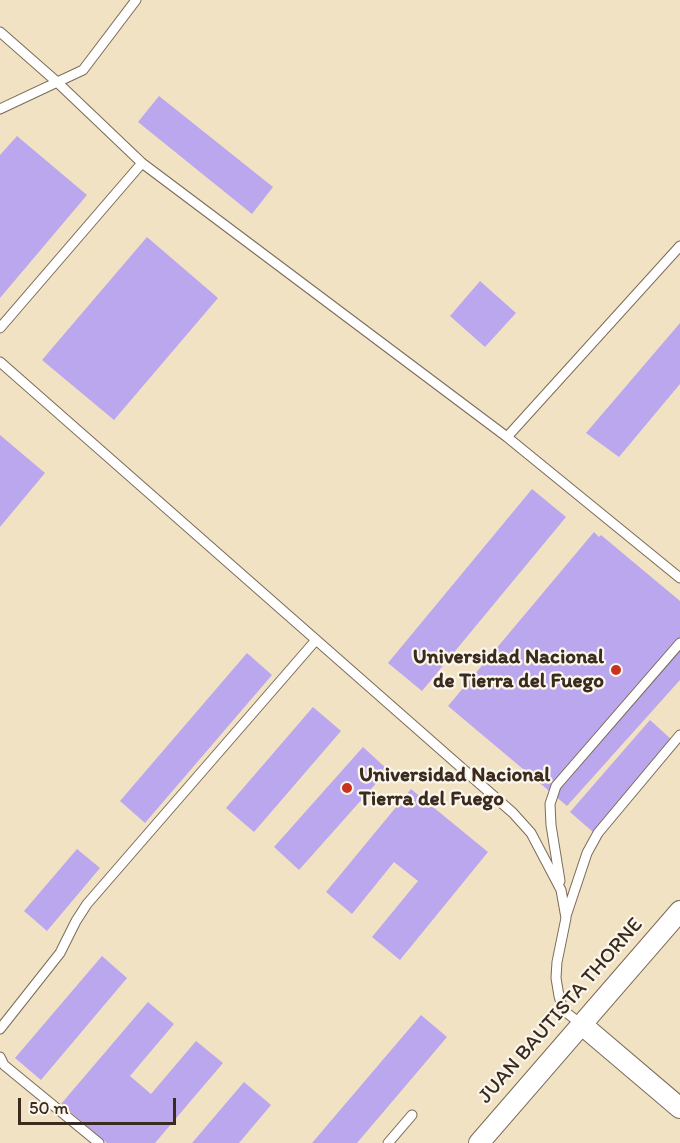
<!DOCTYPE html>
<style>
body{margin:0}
#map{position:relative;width:680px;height:1143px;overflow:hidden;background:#f1e2c4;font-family:Itim,sans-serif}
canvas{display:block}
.scale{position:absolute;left:18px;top:1098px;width:158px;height:27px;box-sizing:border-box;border:3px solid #3b2a1e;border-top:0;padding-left:8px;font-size:18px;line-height:21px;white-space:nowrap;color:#3b2a1e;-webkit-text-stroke:4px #fbf7ec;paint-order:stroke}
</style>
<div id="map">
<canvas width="680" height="1143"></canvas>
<div class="scale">50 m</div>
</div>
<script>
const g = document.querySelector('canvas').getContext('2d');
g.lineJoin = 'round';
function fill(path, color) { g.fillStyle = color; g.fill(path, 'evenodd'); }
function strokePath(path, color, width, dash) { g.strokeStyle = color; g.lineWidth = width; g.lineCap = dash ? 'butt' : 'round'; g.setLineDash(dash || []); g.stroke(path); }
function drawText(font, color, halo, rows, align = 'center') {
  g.font = font + ' Itim,sans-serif'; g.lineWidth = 4.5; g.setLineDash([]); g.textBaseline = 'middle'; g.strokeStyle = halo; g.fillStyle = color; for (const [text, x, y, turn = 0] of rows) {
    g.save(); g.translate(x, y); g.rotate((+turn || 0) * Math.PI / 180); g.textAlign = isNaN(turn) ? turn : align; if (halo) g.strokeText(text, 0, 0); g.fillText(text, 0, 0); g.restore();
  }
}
fill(new Path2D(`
 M159,96L273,187L252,214L138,122Z
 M17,136L87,195L0,298V155Z
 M147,237L218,298L114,420L42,360Z
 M480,281L516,313L485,347L450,316Z
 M680,323V384L619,457L586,433Z
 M0,435L45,473L0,527Z
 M532,489L566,517L422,691L388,663Z
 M594,532L599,537L601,535L680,601V680L567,806L448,706Z
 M247,653L272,675L145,823L120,801Z
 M313,707L341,731L254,832L226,808Z
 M650,720L672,740L593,832L570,812Z
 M363,747L388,770L299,870L274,847Z
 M411,789L488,852L400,960L372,937L418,881L394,862L352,914L326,892Z
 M77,849L100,868L47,931L24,911Z
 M102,956L127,978L41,1080L15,1058Z
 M148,1002L174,1024L130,1076L151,1094L196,1041L223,1063L155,1143H107L61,1104Z
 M421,1015L447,1037L357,1143H312Z
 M244,1082L271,1105L239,1143H192Z`), '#bba7ed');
const service = new Path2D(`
 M0,32L57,82L142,163L507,437L680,578
 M0,109L83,70L136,0
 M0,328L142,163
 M0,362L513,813L531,833L561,890L566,918L557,962L556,978L559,996L563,1010L581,1024
 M507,437L680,246
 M560,881L551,825L550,804L556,786L680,643
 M566,916L587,853L598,833L680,735
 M0,1029L60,953L76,921L87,904L316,640
 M0,1057L4,1065L99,1143
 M388,1143L412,1115`);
const minor = new Path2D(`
 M581,1024L680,1108
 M479,1143L680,911`);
strokePath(service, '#7b6a58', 11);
strokePath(minor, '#7b6a58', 22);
strokePath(service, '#fff', 9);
strokePath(minor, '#fff', 20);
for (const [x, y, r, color] of [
 [616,670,6,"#c8321e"],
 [347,788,6,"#c8321e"]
]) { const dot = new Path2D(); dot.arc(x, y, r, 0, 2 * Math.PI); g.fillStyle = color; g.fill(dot); strokePath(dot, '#fbf7ec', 2); }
drawText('bold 21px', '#3b2a1e', '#fbf7ec', [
 ["Universidad Nacional",604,658],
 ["de Tierra del Fuego",604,682],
 ["Universidad Nacional",359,776,"left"],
 ["Tierra del Fuego",359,800,"left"]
], 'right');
drawText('21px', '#3b2a1e', '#fbf7ec', [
 ["JUAN BAUTISTA THORNE",561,1011,-49]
]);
</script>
